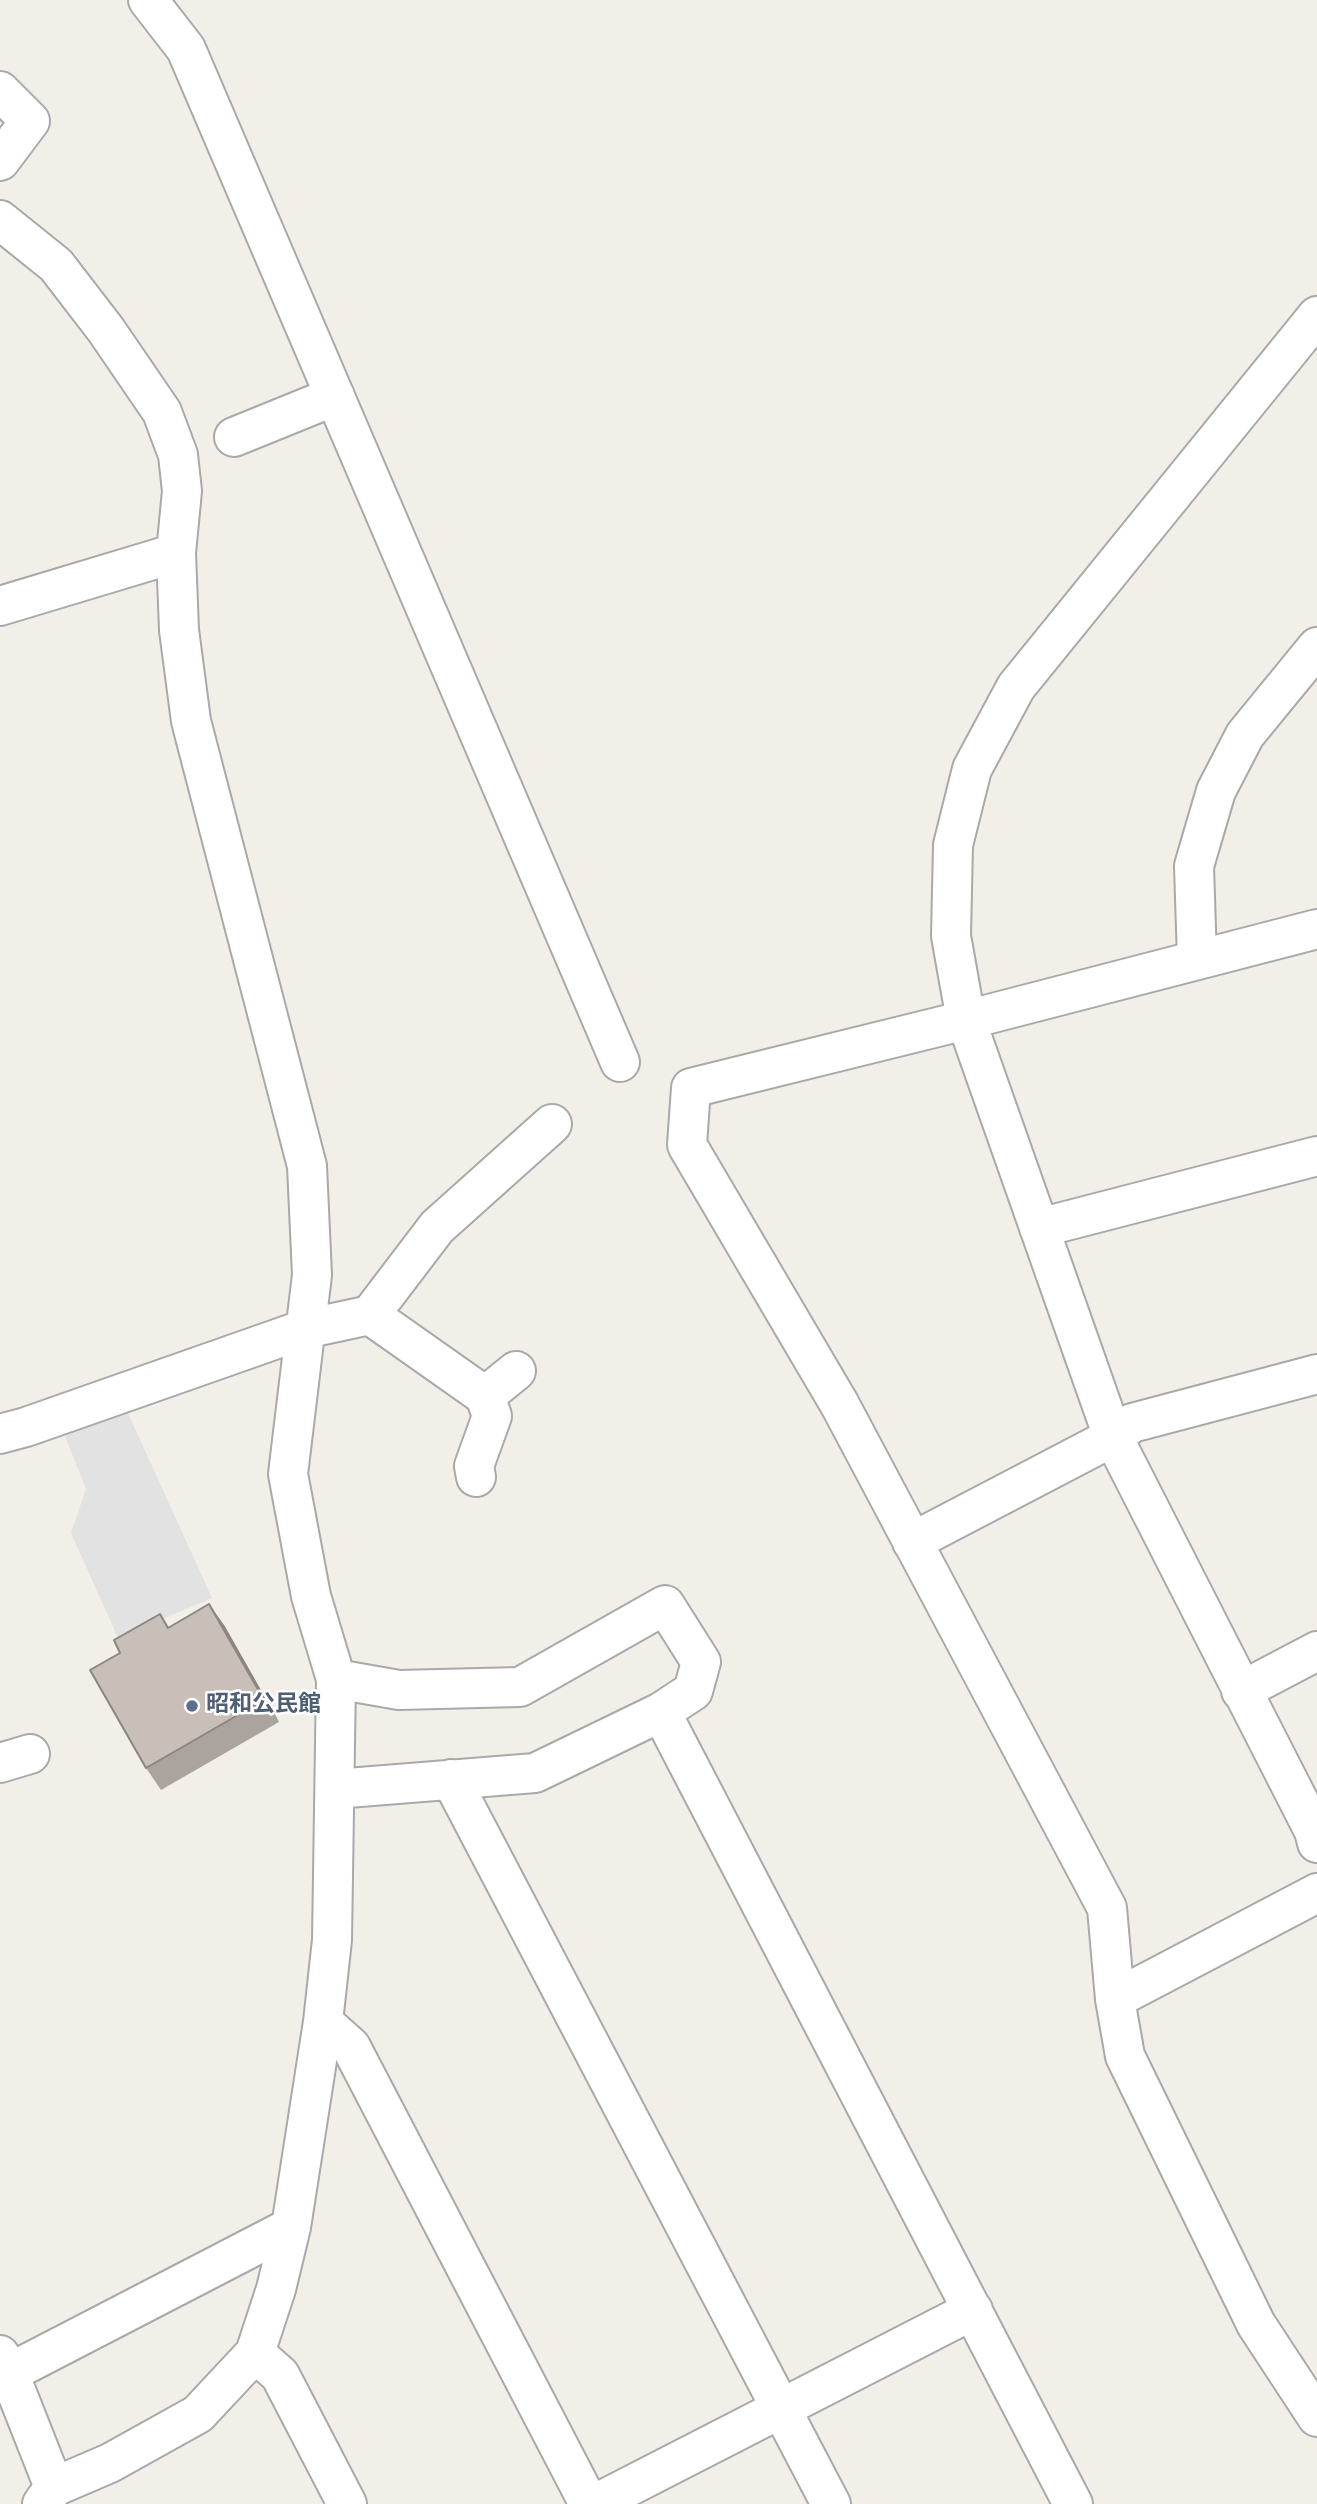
<!DOCTYPE html>
<meta charset="utf-8">
<style>
body{margin:0}
canvas{display:block;background:#f2efe9}
</style>
<canvas width="1317" height="2504"></canvas>
<script>
const g = document.querySelector('canvas').getContext('2d');
g.lineJoin = 'round';
function fill(path, color) { g.fillStyle = color; g.fill(path, 'evenodd'); }
function strokePath(path, color, width, dash) { g.strokeStyle = color; g.lineWidth = width; g.lineCap = dash ? 'butt' : 'round'; g.setLineDash(dash || []); g.stroke(path); }
function drawText(font, color, halo, rows, align = 'center') {
  g.font = font + ' Overpass,"Noto Sans JP",sans-serif'; g.lineWidth = 5; g.setLineDash([]); g.textBaseline = 'middle'; g.strokeStyle = halo; g.fillStyle = color; for (const [text, x, y, turn = 0] of rows) {
    g.save(); g.translate(x, y); g.rotate((+turn || 0) * Math.PI / 180); g.textAlign = isNaN(turn) ? turn : align; if (halo) g.strokeText(text, 0, 0); g.fillText(text, 0, 0); g.restore();
  }
}
fill(new Path2D(`
 M127,1411L212,1598L118,1638L71,1533L86,1489L65,1436Z`), '#e2e2e2');
const minor = new Path2D(`
 M148,0L186,49L620,1062
 M0,91L30,121L0,161
 M0,220L56,265L106,330L162,412L178,455L182,491L176,553L179,630L191,721L307,1166L312,1275L288,1474L311,1596L336,1679L332,1940L323,2022L291,2227L276,2289L255,2353L198,2414L110,2463L54,2487L42,2504
 M1317,316L1016,687L972,769L953,845L951,936L966,1020L1113,1437L1314,1831L1317,1843
 M234,437L335,396
 M0,606L176,553
 M1317,929L966,1020L691,1088L687,1145L840,1405L1107,1908L1115,1999L1125,2056L1256,2324L1317,2417
 M1197,960L1194,866L1216,791L1245,735L1317,647
 M1039,1228L1317,1156
 M370,1315L485,1396L516,1371
 M0,1434L26,1427L305,1329L370,1315L437,1227L552,1124
 M476,1477L474,1466L492,1416L485,1396
 M912,1542L1113,1437L1132,1423L1317,1374
 M1241,1691L1317,1651
 M661,1712L1073,2504
 M0,1763L30,1754
 M451,1779L831,2504
 M335,1789L535,1773L661,1712L693,1691L701,1662L665,1605L520,1687L399,1690L336,1679
 M1115,1999L1317,1893
 M323,2022L351,2047L589,2504
 M255,2353L280,2375L347,2504
 M0,2355L9,2373L54,2487
 M9,2373L291,2227
 M595,2504L973,2310`);
strokePath(minor, '#a9a9a9', 42);
strokePath(minor, '#fff', 38);
fill(new Path2D(`
 M224,1625L279,1722L161,1790L146,1768L120,1653L169,1627Z`), '#aba49e');
fill(new Path2D(`
 M209,1604L224,1625L279,1722L264,1700Z`), '#8b8681');
const building = new Path2D(`
 M209,1604L264,1700L146,1768L90,1670L120,1653L114,1640L160,1614L168,1628Z`);
fill(building, '#c7bfb8');
strokePath(building, '#8b8681', 2);
for (const [x, y, r, color] of [
 [192,1706,7,"#5c6f8a"]
]) { const dot = new Path2D(); dot.arc(x, y, r, 0, 2 * Math.PI); g.fillStyle = color; g.fill(dot); strokePath(dot, '#fff', 2.5); }
drawText('bold 23px', '#4e5e75', '#fff', [
 ["昭和公民館",206,1706]
], 'left');
</script>
